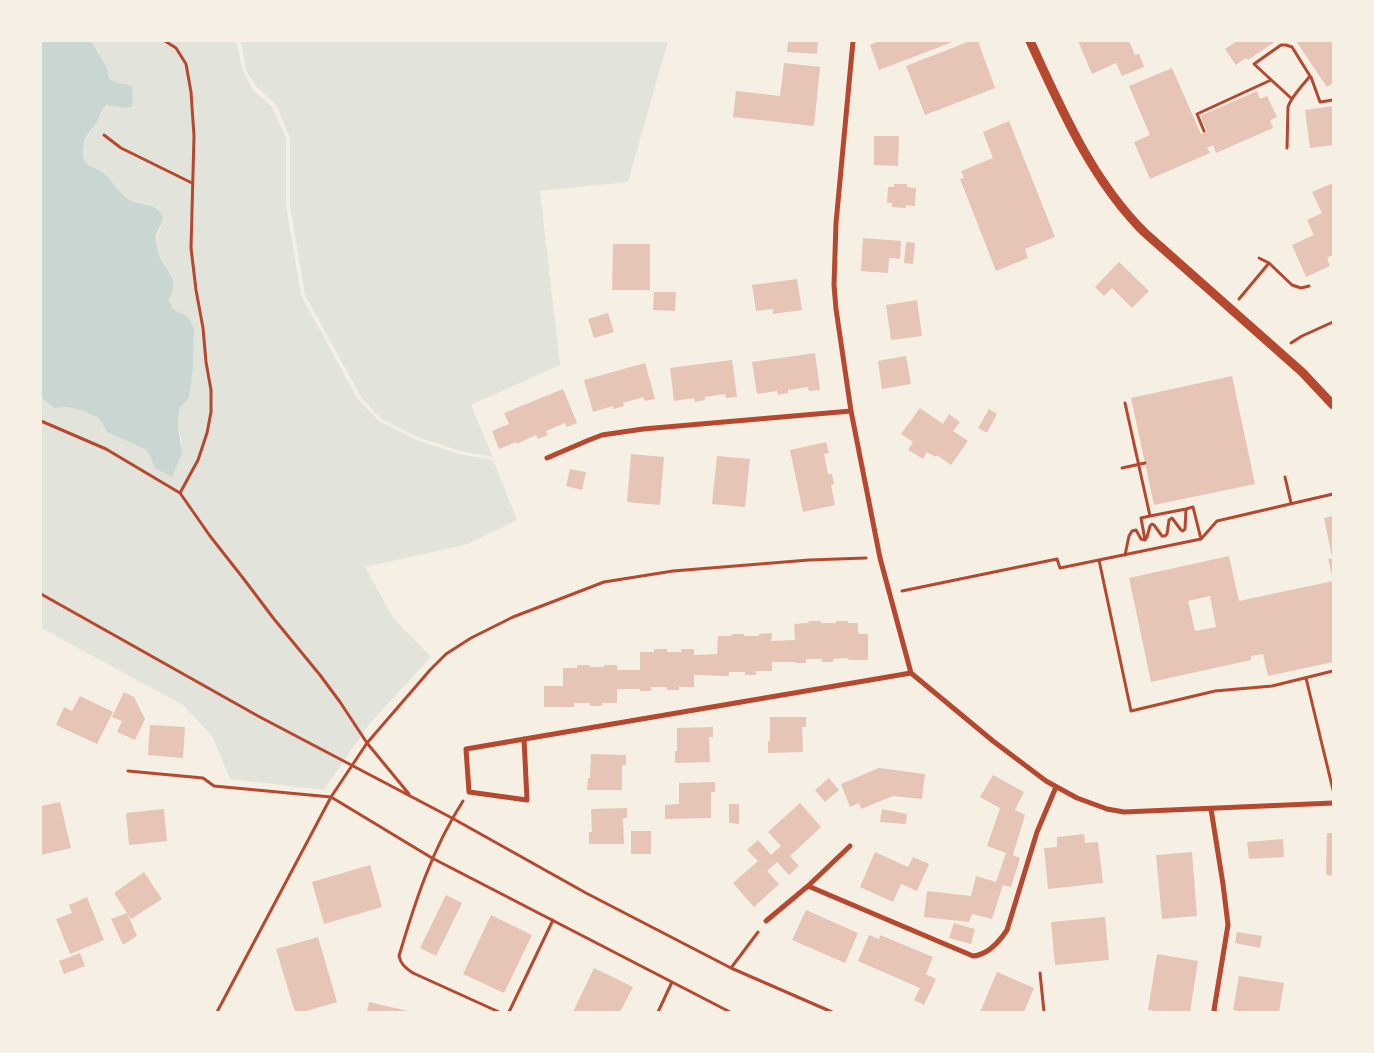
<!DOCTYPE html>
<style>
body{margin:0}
#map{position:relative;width:1374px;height:1053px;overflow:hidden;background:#f6efe4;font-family:"Roboto Condensed",sans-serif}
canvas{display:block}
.frame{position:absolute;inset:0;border:42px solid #f6efe4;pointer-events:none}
</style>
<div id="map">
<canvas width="1374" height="1053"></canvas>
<div class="frame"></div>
</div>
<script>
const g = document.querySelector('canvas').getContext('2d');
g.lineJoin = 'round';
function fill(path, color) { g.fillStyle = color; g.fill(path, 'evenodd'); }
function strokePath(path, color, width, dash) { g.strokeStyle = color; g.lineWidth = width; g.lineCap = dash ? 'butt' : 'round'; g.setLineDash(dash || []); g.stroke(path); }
fill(new Path2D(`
 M91,41H236L243,71L253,90L272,107L286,138V205L301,295L357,398L379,421L419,441L463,455L493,460L517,520L468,544L365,567L394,619L431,657L369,724L324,790L230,779L212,736L183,705L41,628V397L54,408L68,407L83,411L99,418L107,432L147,450L155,468L182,443L178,427L179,409L189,398L193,369L194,329L180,312L172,308C166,293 173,289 171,277C171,273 167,270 165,266C156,251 153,241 162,225L151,206C138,204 125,199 117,189C112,184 109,178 105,173C98,167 85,167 83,158C79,143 91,133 97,122C100,116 101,110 105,105L126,108L123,83L113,81L109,78L107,68Z
 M241,41H668L628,182L540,191L560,365L471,405L493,457L464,452L417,437L380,418L361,397L305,295L290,206V138L276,105L257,87L246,70Z`), '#e2e4dc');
fill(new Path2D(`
 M41,41H91L107,68L109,78C115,83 124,83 132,87L133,102L131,107L126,108L106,105C101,110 100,115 97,122C94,127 89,132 86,137C83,144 80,157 86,163C91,168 100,169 105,174C114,184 120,195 132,201C141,205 154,204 160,212C167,221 158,228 156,236C156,243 157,249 159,255C167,274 180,278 169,300L172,308L188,317L194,329L193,369L189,398L179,409L178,427L182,453L172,477L155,468L147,450L107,432L99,418L83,411L68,407L54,408L41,397Z`), '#c9d6d2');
fill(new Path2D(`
 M788,41H818L817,54L787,52Z
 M879,41H955L879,70L870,45Z
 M970,41H978L995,88L925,115L906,66Z
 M1078,41H1129L1135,55L1139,54L1144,67L1122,76L1116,63L1092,74Z
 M1237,41H1276L1248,60L1246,58L1236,65L1225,49Z
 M1296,41H1333V83L1327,87Z
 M784,63L820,67L814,126L733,117L736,91L780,96Z
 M1172,68L1201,134L1207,131L1200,116L1257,91L1260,99L1267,96L1277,117L1270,120L1273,128L1216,153L1213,145L1207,148L1210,153L1150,179L1134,142L1150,135L1129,86Z
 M1333,106V145L1310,148L1305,110Z
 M1009,121L1055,237L1025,249L1028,258L996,271L960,179L964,178L961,171L993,158L983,132Z
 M874,136H899L898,166L874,165Z
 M1333,183V255L1327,258L1330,266L1306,277L1292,245L1314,235L1307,220L1322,213L1312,192Z
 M894,184H907V187L916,188L915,206L906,205V208L892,207V203H887L888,187H894Z
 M863,238L901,241L900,259L889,258L888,273L861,271Z
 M906,242L915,243L913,264L904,263Z
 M613,244H650V290H612Z
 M1119,262L1149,291L1132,308L1112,288L1104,296L1095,287Z
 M797,279L802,310L773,314V309L756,311L752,285Z
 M654,292H676L675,311L653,310Z
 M917,300L922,336L891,340L886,305Z
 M608,313L614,332L594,338L588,319Z
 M815,353L820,390L809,391L808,387L788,390V393L778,395L777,391L757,394L752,362Z
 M906,356L911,384L882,389L878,361Z
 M732,360L737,397L726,398L725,394L705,397V400L695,402L694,398L674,401L670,368Z
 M645,363L655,399L645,401L643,397L623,403L624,406L614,409L613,406L593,412L584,380Z
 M1232,376L1255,484L1154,505L1131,398Z
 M563,389L577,423L567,427L565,423L546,431L548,435L538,439L536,435L517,444L516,442L499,449L492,431L509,424L504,413Z
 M920,408L943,424L949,414L960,422L953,431L968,441L951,465L937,455L936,457L927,452L923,459L908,450L913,442L901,434Z
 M989,409L997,414L987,433L978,428Z
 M826,442L829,453L824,454L828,474H832L834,484L831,485L835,505L803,512L790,450Z
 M631,454L664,457L660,505L627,502Z
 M717,456L750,459L745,507L712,504Z
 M570,469L586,472L582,490L566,486Z
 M1333,516V557H1332L1324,518Z
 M1229,556L1239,601L1333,581V662L1268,676L1263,654L1251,656V660L1151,682L1129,578ZM1210,596L1216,627L1195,631L1188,601Z
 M1333,558V575H1332L1328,559Z
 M809,621H821V623H836V621H848V623H858V634H868V660H849L848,658L833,659V662H822V659H806V663H795V662H772V671H756V675H745V672H729V676L694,675V687H679V690H667V687H651V691H640V689H617V703H602V706H590V703H574V707H544V686H563V668H577V665H590V667H604V665H617V670H640V652H654V649H667V652H681V649H694V655L717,654L718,636H732L731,634H744L745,636H759V634L772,633L771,641L795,640L794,624L808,623Z
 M124,692L134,697L145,719L135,740L117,732L122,721L112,717Z
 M80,696L113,712L97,744L56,725L64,707L72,711Z
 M770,717H806V727H802L803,752L768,753V741H770Z
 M150,725L185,727L183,758L148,755Z
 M713,727V737H709L710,762L675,763V751H677V728Z
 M591,754L626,755V765H622V790H587L588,778H590Z
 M879,768L925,774L922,799L893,796L861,809L859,803L850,807L841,784Z
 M993,775L1024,792L1015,810L1025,815L1013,855L1020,858L1011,887L1003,885L992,919L972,914L969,922L924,917L927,891L971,896L976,876L996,882L1006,853L987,846L1000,808L980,797Z
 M829,778L839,790L825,802L815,790Z
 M715,782V792H711V818L665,819V805L679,804V783Z
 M60,802L71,848L41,855V806Z
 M800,803L821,827L790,856L799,866L789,875L777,862L767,871L779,884L754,907L733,883L758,861L747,850L758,840L771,855L781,846L768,832Z
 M729,804H739V824L729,823Z
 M627,808V818H623L624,844H589V832H592L591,809Z
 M164,809L167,841L129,845L126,813Z
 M882,809L907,814L906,824L880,822Z
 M631,831H651V854H631Z
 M1327,833H1333V876L1326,875Z
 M1084,834L1085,843L1098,842L1103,883L1048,889L1044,848L1057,847V837Z
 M1283,839L1284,857L1249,859L1247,842Z
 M875,852L908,867L913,857L929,864L917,891L901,884L893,902L860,887Z
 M1192,852L1197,916L1162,919L1156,855Z
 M370,865L382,907L324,924L312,882Z
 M144,872L162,899L131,919L127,913L137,936L123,945L111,919L127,913L114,893Z
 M446,895L462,903L436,956L420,948Z
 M87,897L104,940L70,954L56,919L72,913L69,905Z
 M806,910L858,933L845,963L792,940Z
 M491,915L532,935L504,993L463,974Z
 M1105,917L1109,960L1055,965L1051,922Z
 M954,923L975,929L971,944L949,938Z
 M1237,932L1262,936L1260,948L1235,943Z
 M869,935L879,939L880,935L933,957L926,974L936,979L924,1005L914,1000L920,988L858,961Z
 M318,937L337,1002L303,1012H295L276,949Z
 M80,953L85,966L64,974L59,961Z
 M1157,954L1198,961L1190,1012H1163L1148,1010Z
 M594,968L633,987L620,1012H573Z
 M997,972L1034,988L1024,1012H980Z
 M1239,976L1284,983L1279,1012H1241L1233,1010Z
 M369,1002L408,1011V1012H367Z`), '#e6c5b7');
strokePath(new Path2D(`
 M165,41L176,48L186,64L191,92L194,136L191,248L196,290L203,328L206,362L211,390V412L207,433L198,460L180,493
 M1311,77L1320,102L1333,100
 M1204,131L1197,114L1271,80
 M104,135L121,148L192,183
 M1287,148L1288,107C1291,97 1303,85 1310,76L1292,47L1286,45H1281L1254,64L1292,99
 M1259,258L1269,263
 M1239,299L1269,263L1292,285L1301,288L1309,286
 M1291,343L1302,336L1333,322
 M1125,403L1150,516L1186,509
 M41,421L106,449L180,493L210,536L243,578L274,619L320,675L340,702L367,743L409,794
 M1122,468L1145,463
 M1285,477L1291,503
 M1145,540L1141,518L1150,516
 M1125,555L1129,536L1132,531L1136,530L1141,539L1145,540L1147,537L1150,526L1152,524L1154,525L1162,536H1165L1167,534L1169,520L1172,518L1181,530L1183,531L1185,529L1186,509L1193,507L1201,539
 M1099,560L1131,711L1215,691L1272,686L1333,671
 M902,591L1057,559L1060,568L1201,539L1217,521L1333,494
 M41,594L258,716L452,818L586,893L731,968L832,1012
 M1306,678L1333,790
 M128,771L203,778L214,786L331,797L432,858L730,1012
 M463,801C432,849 415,902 399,956C401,965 406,968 413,973L499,1012
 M731,968L758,932
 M1040,973L1044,1012
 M217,1012L331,797L367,743L430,670L446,654L471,638L513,617L604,582L673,571L809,560L866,558
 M509,1012L553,920
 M658,1012L672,982`), '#b5482f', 3);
strokePath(new Path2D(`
 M853,41L836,223L834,285L836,309L851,411L880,558L911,673L993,741L1046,781L1077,798L1107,809L1124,812L1333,803
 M547,458L589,440L602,435L643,429L851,411
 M524,739L527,800L469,792L466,749C614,724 762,699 911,673
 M1211,809L1223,884L1228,925L1214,1010L1215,1012
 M808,886L850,846
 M766,921L808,886L973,956C987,955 999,942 1007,930L1037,832L1056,787`), '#b5482f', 5);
strokePath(new Path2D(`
 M1030,41C1061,108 1091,179 1144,232L1302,372L1333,405`), '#b5482f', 9);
</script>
